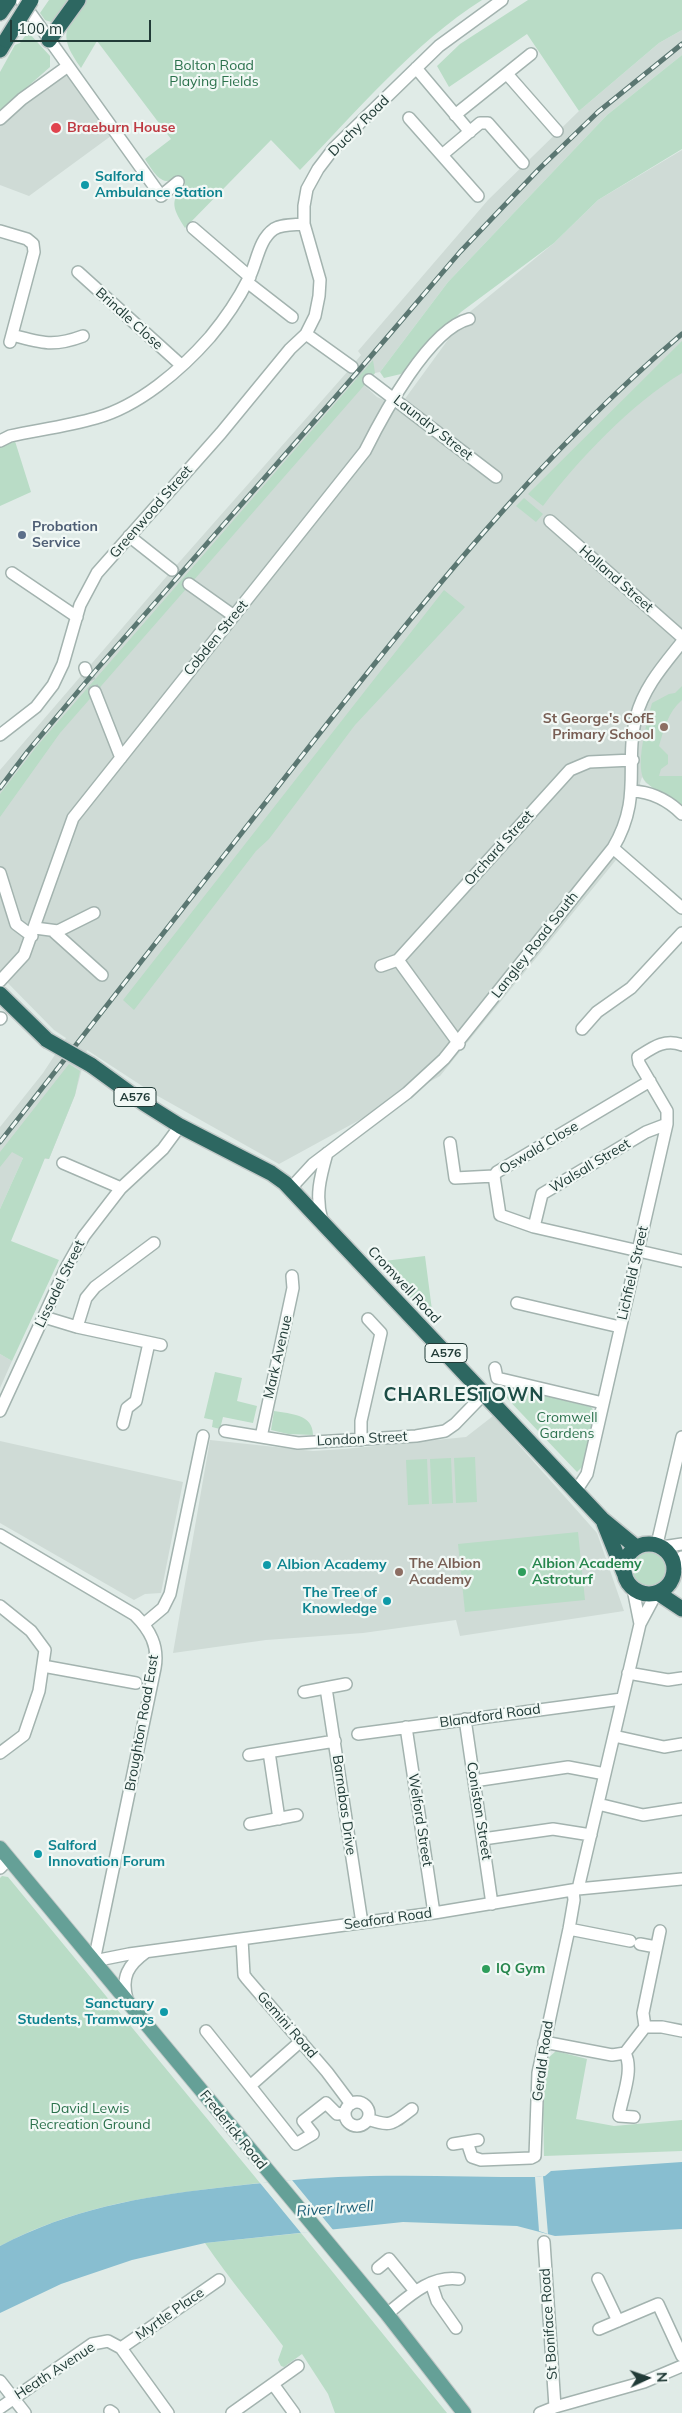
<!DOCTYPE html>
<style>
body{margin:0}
#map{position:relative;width:682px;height:2413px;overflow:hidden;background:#e0ebe7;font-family:Mulish,sans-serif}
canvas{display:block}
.north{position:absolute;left:622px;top:2353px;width:50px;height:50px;-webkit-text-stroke:4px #f1f8f5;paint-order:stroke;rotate:87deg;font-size:14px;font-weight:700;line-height:20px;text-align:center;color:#213b37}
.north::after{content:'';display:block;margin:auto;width:18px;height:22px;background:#213b37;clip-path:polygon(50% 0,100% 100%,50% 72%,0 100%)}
.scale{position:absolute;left:10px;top:20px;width:141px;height:22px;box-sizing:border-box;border:2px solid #213b37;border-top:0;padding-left:6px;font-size:15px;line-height:18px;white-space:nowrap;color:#213b37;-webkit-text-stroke:4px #f1f8f5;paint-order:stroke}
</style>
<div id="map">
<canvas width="682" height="2413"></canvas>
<div class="north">N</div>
<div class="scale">100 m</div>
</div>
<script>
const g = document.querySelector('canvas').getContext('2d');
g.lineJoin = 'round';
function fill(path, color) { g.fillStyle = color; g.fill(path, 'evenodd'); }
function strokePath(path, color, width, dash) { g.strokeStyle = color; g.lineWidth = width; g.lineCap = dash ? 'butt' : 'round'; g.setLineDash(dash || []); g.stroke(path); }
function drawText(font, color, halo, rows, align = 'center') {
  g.font = font + ' Mulish,sans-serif'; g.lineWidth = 4.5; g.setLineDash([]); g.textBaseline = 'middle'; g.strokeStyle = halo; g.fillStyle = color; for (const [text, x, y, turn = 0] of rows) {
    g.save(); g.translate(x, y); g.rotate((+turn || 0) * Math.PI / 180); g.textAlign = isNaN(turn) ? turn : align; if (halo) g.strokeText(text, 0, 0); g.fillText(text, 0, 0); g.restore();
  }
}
fill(new Path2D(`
 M682,30V55L607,115L448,282L380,372L375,373L364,385L377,397L399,407L466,315L554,243L598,200L682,150V805L673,797L646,783L642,777L616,860L440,1076L279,1164L156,1095L87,1050L75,1095L49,1159L23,1158L0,1209V1127L43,1073L66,1038L54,1030L0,975V770L167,576L348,371L361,355L358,351L488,200L579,111L659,43Z
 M68,67L115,133L29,196L0,185V122Z
 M0,1354L12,1361L0,1388Z
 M493,1416L597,1533L624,1611L460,1636L456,1620L363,1633L266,1640L173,1653L210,1440L313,1451L344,1449L466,1437Z
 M0,1441L183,1482L161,1593L145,1594L134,1600L0,1523Z`), '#cfdbd6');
fill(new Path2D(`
 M49,0H73L54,23L45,20L40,13Z
 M85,0H482C415,42 355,113 300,170L271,140L185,228C174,210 168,201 185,185L182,179C175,177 172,181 166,181C157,180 149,165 145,159L171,139L97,41L81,68C59,37 63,29 85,0Z
 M528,0H682V30L659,43L579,111L527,34L449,87L437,66L460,44Z
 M28,32L50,56V67L0,111V72L15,45L20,43Z
 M682,55V149L598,200L554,243L461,312L401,374L384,378L380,372L448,282L607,115Z
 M682,341V373C631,404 579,459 543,506L528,494Z
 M373,360L375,373L60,733L0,817V794L37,746Z
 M14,438L31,492L0,506V446Z
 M524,498L543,514L536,522L516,506Z
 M444,590L465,607L355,725L269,839L256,851L134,1010L123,1000Z
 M682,686V700C668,712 664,729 659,746L668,755V764L661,769L659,776H682V805C671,796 655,792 646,782C633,770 648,718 652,703L669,694L675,693Z
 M69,1064L80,1071L75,1095L49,1159L45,1158L11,1241L59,1260L12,1361L0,1354V1209L23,1158L12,1152L0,1167V1152Z
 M425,1256L433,1318L431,1319L376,1262Z
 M215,1372L242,1378L237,1401L257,1406L253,1423L223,1417L220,1429L212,1427L213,1420L204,1418Z
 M508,1387L591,1407L596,1413L584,1465L577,1472L502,1393Z
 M274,1411C291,1414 313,1414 313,1435L288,1434L271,1430Z
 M475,1457L477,1502L456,1503L454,1458Z
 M451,1458L453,1503L432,1504L430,1459Z
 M427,1459L429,1504L408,1505L406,1460Z
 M578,1532L585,1600L465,1612L458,1544Z
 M629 1568a19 19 0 1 1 38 0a19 19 0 1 1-38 0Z
 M2,1876L8,1877L260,2183C166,2194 85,2201 0,2246V1878Z
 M556,2051L587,2059L576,2119L614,2126L682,2120V2151L544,2156L543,2108L547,2059Z
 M301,2233L447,2413H335L328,2394L302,2354L284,2367L281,2366L278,2360L283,2346C257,2311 229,2279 205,2243Z`), '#b9dcc6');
fill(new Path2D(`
 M682,2162V2229L555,2236L517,2226L403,2222L205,2243L132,2260L61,2284L0,2313V2246C71,2209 139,2197 217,2188C258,2183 298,2179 338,2177C403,2174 469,2177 535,2177L545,2176L551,2171Z`), '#88bed0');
fill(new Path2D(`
 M543,2176L548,2234L539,2231L535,2177Z
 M292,2180L334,2231L301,2233L260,2183Z`), '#e0ebe7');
strokePath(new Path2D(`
 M352,367L369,380
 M172,570L189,584
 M86,671L95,692`), '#bac8c4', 11, [11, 5.5]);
const minor = new Path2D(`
 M21,0L161,196L178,182
 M416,68L470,132
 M507,74L557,131
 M455,115L531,54
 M409,118L478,196
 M0,119L22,99L68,66
 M442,155L480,123H488L523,163
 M193,228L250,277
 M0,231L27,239L33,244L34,252L10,342
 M78,272L181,365
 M247,282L292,317
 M306,334L352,367
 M12,335C41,343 54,347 83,336
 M369,380L496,477
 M0,441L10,436C38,430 68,426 96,418C139,406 181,370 210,337C225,319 238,300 248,280C257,264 258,240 274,229C282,224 294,225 304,224
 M550,521L682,637
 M129,536L172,570
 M12,573L77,617
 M189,584L234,616
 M85,668L86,671
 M95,692L121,758
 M0,735L36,707L53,685L63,664L80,605L97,573L221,433L290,349L306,334L315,316L319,296L320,280L304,224V206L307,189L318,169L334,148L439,46L502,0
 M632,791C652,792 669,801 682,814
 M613,848L682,908
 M0,873L16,924L32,936
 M35,928L58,931L94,913
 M53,931L102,975
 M398,960L459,1044
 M381,966L398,960L570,770L589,762L633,760
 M0,981L24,955L73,818L365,451C383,415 429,329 469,319
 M0,1019L1,1018
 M582,1029L597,1012L631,988L682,933
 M650,1081L497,1172L494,1176L500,1215L534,1227L682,1261
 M450,1143L455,1178L494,1176
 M63,1163L121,1188
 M290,1189L313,1164L407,1093L444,1059L613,848C643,797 624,766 636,717C644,687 663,666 682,642
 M322,1221C315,1196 320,1178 327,1153
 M534,1227L542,1194L646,1132L667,1124
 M517,1303L620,1327
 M44,1317L77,1327L161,1345
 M77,1327L86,1298L95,1287L154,1243
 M495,1368L497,1378L603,1403
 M0,1411L66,1268L84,1236L121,1188L163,1149L180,1126
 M123,1424L127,1408L136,1401L149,1343
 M225,1431L298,1443L416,1436L445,1431L455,1424L484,1394
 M261,1437L293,1288L292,1276
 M361,1440V1421L381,1333L368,1319
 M576,1491L587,1474L667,1124V1111L639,1063L638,1057C652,1048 665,1038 682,1045
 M0,1535L135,1615C150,1630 159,1646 155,1668L94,1961L129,1954L434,1913L578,1889L682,1879
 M657,1544L682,1437
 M662,1547L682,1544
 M675,1572L682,1557
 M633,1589L640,1624
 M0,1606L31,1631L45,1650L39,1691L24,1735L0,1753
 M144,1624L163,1608L170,1594L203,1436
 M43,1666L136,1683
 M628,1673L668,1680L682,1678
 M326,1688L362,1923
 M304,1692L346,1684
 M465,1719L492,1904
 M406,1727L434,1913
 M358,1734L622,1699
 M614,1736L664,1747L682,1744
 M269,1752L279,1819
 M249,1755L335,1741
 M474,1781L568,1767L605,1774
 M598,1804L643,1815L682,1809
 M250,1824L297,1815
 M483,1839L553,1829L591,1835
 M0,1868L9,1859
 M578,1889L640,1624L656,1594
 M569,1929L630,1941
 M242,1939L244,1975L247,1979L327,2072L351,2104
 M640,1944L656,1947
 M127,1999C121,1977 128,1965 146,1952
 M645,2027L643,2013L660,1931
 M206,2031L250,2086
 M301,2041L250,2086L296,2144L313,2134L303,2121L326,2103L337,2114L345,2113
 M544,2042L612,2055L625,2053L645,2027H662L682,2031
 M625,2053C634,2070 622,2097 619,2116L634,2117
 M345 2114a12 12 0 1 1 24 0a12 12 0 1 1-24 0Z
 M368,2119C392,2128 393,2123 412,2109
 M467,2142L472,2157L481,2160L531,2158L535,2156L538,2073L569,1929L574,1900L573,1890
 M453,2144L478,2140
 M544,2242L555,2407
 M378,2268L389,2259L415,2291
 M598,2279L618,2321
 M431,2283L437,2301L456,2328
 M387,2314C408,2297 430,2275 459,2279
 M599,2329L658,2304L682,2356
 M121,2348L219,2280
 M0,2381L25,2413
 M273,2384L294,2413
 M0,2408L92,2344L108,2341L121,2348L168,2413
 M110,2411L113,2413
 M232,2413L298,2366
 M540,2413L555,2407L644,2382L682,2366`);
const major = new Path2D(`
 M0,1848L387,2314L464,2413`);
const highway = new Path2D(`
 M0,13L9,0
 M49,40L78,0
 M0,50L6,40
 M0,994L47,1040
 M91,1065L145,1104L180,1126L271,1173L285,1183L602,1519L636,1547
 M604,1523L624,1573
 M624 1569a25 25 0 1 1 50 0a25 25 0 1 1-50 0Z
 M658,1593L682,1609`);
strokePath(minor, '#a3b3af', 14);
strokePath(major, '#c1c8c7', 16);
strokePath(highway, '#c1c8c7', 18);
strokePath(minor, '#fff', 11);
strokePath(major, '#65a097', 14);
strokePath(highway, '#2d6761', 15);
const rail = new Path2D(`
 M0,788L28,751L97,669L354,376L460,252L539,169L598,112L682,44
 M0,1142C102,1012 203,882 305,752C421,604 538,456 682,334`);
strokePath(rail, '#5b7772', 5);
strokePath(rail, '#f1f8f5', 3, [9]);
const highwayBridge = new Path2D(`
 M6,40L31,0
 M47,1040L91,1065`);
strokePath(highwayBridge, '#c1c8c7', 18, []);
strokePath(highwayBridge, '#2d6761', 15);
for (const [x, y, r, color] of [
 [56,128,6,"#e0444e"],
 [85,185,5,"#0f9aa8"],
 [22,535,5,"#5c6f8a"],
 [664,727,5,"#8d6e63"],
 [267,1565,5,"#0f9aa8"],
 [399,1572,5,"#8d6e63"],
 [522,1572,5,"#2e9e5b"],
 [387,1601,5,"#0f9aa8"],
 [38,1854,5,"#0f9aa8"],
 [486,1969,5,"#2e9e5b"],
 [164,2012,5,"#0f9aa8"]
]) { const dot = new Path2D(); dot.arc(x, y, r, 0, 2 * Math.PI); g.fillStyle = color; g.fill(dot); strokePath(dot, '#f1f8f5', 2); }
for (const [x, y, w] of [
 [135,1097,42],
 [446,1353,42]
]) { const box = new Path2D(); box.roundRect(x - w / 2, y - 9.5, w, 19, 4); g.fillStyle = '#f1f8f5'; g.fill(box); strokePath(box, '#213b37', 1); }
drawText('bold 12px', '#213b37', null, [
 ["A576",135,1097],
 ["A576",446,1353]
]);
drawText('14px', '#2c724d', '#f1f8f5', [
 ["Bolton Road",214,66],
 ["Playing Fields",214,82],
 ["Cromwell",567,1418],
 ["Gardens",567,1434],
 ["David Lewis",90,2109],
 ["Recreation Ground",90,2125]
]);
drawText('14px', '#213b37', '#f1f8f5', [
 ["Duchy Road",359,126,-45],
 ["Brindle Close",129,319,42],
 ["Laundry Street",433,428,38],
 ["Greenwood Street",151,512,-49],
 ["Holland Street",616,579,41],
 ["Cobden Street",216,638,-51],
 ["Orchard Street",499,848,-48],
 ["Langley Road South",535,945,-52],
 ["Oswald Close",539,1148,-31],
 ["Walsall Street",590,1166,-31],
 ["Lichfield Street",633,1273,-77],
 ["Lissadel Street",60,1284,-64],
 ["Cromwell Road",404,1285,47],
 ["Mark Avenue",278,1357,-77],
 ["London Street",362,1439,-3],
 ["Blandford Road",490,1716,-8],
 ["Broughton Road East",142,1723,-80],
 ["Barnabas Drive",344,1805,82],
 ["Coniston Street",479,1811,81],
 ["Welford Street",420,1820,81],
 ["Seaford Road",388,1919,-8],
 ["Gemini Road",287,2025,49],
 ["Gerald Road",543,2061,-82],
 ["Frederick Road",233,2130,51],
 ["Myrtle Place",170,2314,-35],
 ["St Boniface Road",549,2324,-94],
 ["Heath Avenue",55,2371,-33]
]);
drawText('bold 14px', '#be3a42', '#f1f8f5', [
 ["Braeburn House",67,128]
], 'left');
drawText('bold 14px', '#0d838f', '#f1f8f5', [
 ["Salford",95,177],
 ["Ambulance Station",95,193],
 ["Albion Academy",277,1565],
 ["The Tree of",377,1593,"right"],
 ["Knowledge",377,1609,"right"],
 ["Salford",48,1846],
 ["Innovation Forum",48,1862],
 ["Sanctuary",154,2004,"right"],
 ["Students, Tramways",154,2020,"right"]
], 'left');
drawText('bold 14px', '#4e5e75', '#f1f8f5', [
 ["Probation",32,527],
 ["Service",32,543]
], 'left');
drawText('bold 14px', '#785e54', '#f1f8f5', [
 ["St George's CofE",654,719],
 ["Primary School",654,735],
 ["The Albion",409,1564,"left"],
 ["Academy",409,1580,"left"]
], 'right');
drawText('bold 14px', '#27864d', '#f1f8f5', [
 ["Albion Academy",532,1564],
 ["Astroturf",532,1580],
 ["IQ Gym",496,1969]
], 'left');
drawText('italic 15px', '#1c5f77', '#f1f8f5', [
 ["River Irwell",335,2209,-4]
]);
g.letterSpacing = '1px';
drawText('bold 19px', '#1d4d46', '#f1f8f5', [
 ["CHARLESTOWN",464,1395]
]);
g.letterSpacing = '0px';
</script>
